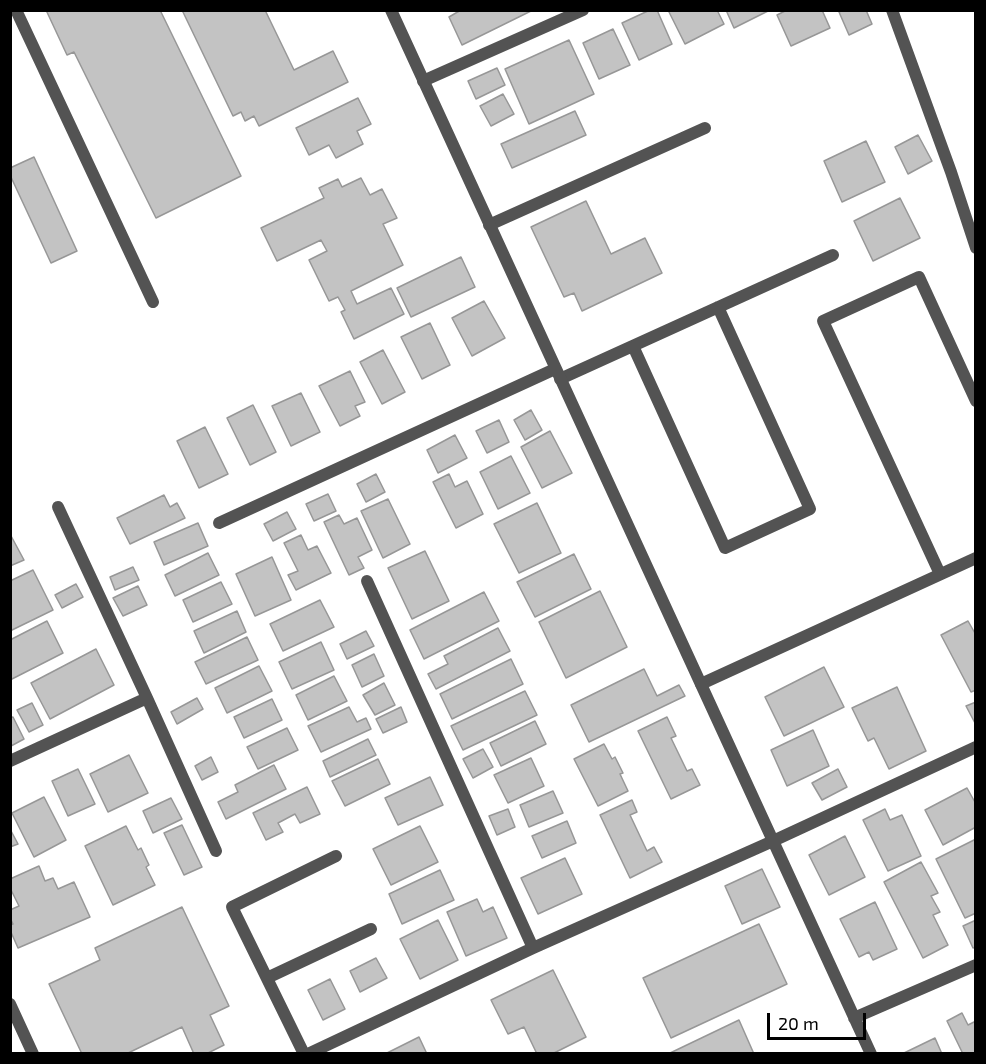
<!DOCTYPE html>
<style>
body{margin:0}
#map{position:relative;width:986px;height:1064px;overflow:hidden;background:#fff;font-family:"Exo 2",sans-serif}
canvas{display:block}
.frame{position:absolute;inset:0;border:12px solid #000;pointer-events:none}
.scale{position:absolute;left:767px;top:1013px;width:99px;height:27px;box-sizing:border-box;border:3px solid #000;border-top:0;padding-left:8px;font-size:18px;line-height:21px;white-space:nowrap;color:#000;-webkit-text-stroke:4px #fff;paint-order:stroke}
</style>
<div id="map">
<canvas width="986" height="1064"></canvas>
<div class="frame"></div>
<div class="scale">20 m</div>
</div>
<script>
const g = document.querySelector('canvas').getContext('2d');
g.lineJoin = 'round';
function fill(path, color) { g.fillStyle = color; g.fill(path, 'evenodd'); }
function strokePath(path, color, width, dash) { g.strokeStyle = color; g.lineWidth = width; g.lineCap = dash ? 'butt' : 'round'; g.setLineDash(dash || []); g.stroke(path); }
const building = new Path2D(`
 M46,10H160L241,176L156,218L74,52L67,55Z
 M182,10H265L294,70L333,51L348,82L259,126L254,116L245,121L241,112L233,116Z
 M461,10H533L462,45L449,17Z
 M650,10H657L672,44L639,60L622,23Z
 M672,10H717L724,24L685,44L669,12Z
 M726,10H770L734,28Z
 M787,10H822L830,28L791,46L777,15Z
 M843,10H866L872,24L849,35L839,12Z
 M613,29L630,65L599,79L583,43Z
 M569,40L594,94L529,124L505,69Z
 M497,68L505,85L476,99L468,81Z
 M503,94L514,114L491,126L480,106Z
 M358,98L371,124L357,131L363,144L336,158L329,145L309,155L296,128Z
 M575,111L586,135L512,168L501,144Z
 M918,135L932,161L908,174L895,147Z
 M866,141L885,182L842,202L824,161Z
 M34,157L77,251L51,263L10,175V168Z
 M361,178L370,195L382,189L397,218L383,224L403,265L351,291L357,304L391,288L404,314L354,339L341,312L345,310L338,297L329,301L309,260L327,251L321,240L277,261L261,228L324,198L319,188L338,179L342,187Z
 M900,198L920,238L873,261L854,221Z
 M586,201L611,254L645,238L662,273L582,311L574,293L564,297L531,227Z
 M461,257L475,287L411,317L397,288Z
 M484,301L505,338L472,356L452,318Z
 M430,323L450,365L422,379L401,337Z
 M383,350L405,392L382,404L360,362Z
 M350,371L365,402L355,406L360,416L340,426L319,386Z
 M301,393L320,432L291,446L272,406Z
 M253,405L276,452L250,465L227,418Z
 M531,410L542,430L525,440L514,420Z
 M499,420L509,442L487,453L476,431Z
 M205,427L228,474L199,488L177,441Z
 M550,431L572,473L542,488L521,447Z
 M455,435L467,458L438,473L427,450Z
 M511,456L530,493L498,509L480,472Z
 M376,474L385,492L366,502L357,484Z
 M449,474L455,487L467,481L483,514L456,528L433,482Z
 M328,494L336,511L314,521L306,504Z
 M164,495L170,507L177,503L185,518L130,544L117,518Z
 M388,499L410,544L383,558L361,511Z
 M537,503L561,553L519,573L494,524Z
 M287,512L296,529L273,541L264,524Z
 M339,515L344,524L357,518L372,550L358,557L364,568L349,575L324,522Z
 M198,523L208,546L164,565L154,542Z
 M10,534L24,560L10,566Z
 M301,535L308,550L317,546L331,573L296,590L288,575L298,571L284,543Z
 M425,551L449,601L412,619L388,568Z
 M208,553L219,575L175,596L165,575Z
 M574,554L591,589L535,617L517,582Z
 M272,557L291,600L255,616L236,574Z
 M133,567L139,580L115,590L110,577Z
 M33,570L53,610L10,631V581Z
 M221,582L232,604L193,622L183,600Z
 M76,584L83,597L62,608L55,595Z
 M138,586L147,605L123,616L113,598Z
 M600,591L627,647L566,678L539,622Z
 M484,592L499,621L424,659L410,630Z
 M320,600L334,627L283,651L270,624Z
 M237,611L246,632L204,653L194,631Z
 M47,621L63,653L10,680V640Z
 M968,621L976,635V690L971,692L941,635Z
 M498,628L510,651L436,689L428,674L448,664L444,656Z
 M366,631L374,646L347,659L340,644Z
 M247,637L258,660L206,684L195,662Z
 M321,642L334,670L292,689L279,662Z
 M96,649L114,685L50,719L31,683Z
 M374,654L384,676L362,687L352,665Z
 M511,659L523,684L452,719L440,694Z
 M259,666L272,691L227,713L215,688Z
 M824,667L844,707L784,736L765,697Z
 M644,669L657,696L679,685L685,696L589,742L571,705Z
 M334,676L347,701L308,720L296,695Z
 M384,683L395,705L375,715L363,695Z
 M897,687L926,751L889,769L874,738L868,741L852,708Z
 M525,691L537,715L463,750L451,726Z
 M197,698L203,709L177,724L171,712Z
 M272,699L282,720L244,738L234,717Z
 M976,702V725L966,706Z
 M32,703L43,725L29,732L17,710Z
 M349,707L357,722L366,718L371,729L321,752L308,726Z
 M401,707L407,722L383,733L376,719Z
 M13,717L24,739L11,746L10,718Z
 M667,717L676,736L671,738L687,771L692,769L700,785L671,799L638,731Z
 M535,721L546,744L501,766L490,743Z
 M287,728L298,750L258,769L247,747Z
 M813,730L829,766L787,786L771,750Z
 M368,739L376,755L330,777L323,761Z
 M604,744L612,759L615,757L623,773L620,774L628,791L598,806L574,759Z
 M483,749L493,767L473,778L463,759Z
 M129,755L148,793L108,812L90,774Z
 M211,757L218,772L202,780L195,766Z
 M531,758L544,786L508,803L494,775Z
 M378,759L390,784L345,806L332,781Z
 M274,765L286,789L226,819L218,802L238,792L235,785Z
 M78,769L95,804L68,816L52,781Z
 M838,769L847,787L822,800L812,783Z
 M430,777L443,805L398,825L385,798Z
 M307,787L320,814L300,823L295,814L278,823L283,832L266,840L253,813Z
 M967,788L976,804V827L943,845L925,810Z
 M553,791L563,813L529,827L520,805Z
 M44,797L66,840L34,857L12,813Z
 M171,798L182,819L153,833L143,811Z
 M632,800L637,812L630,815L647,851L654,847L662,862L630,878L600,815Z
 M508,809L515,827L497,835L489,816Z
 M885,809L890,820L902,815L921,856L888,871L863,820Z
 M567,821L576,843L542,858L532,836Z
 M182,825L202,867L184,875L164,833Z
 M126,826L138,850L141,848L149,865L146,867L155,885L113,905L85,846Z
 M420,826L438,862L391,885L373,849Z
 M10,829L18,844L10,847Z
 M845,836L865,877L829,895L809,855Z
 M976,839V913L965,918L936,859Z
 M565,858L582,894L538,914L521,878Z
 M921,862L938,893L931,896L940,912L933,915L948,945L923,958L884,882Z
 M39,866L45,881L53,878L58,889L74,882L90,917L18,948L10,930V925L13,924L10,918V910L19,906L10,888V879Z
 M762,869L780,907L742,924L725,886Z
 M440,870L454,900L402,924L389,894Z
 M477,899L483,912L493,907L507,938L466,956L447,912Z
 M875,902L897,949L873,960L869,952L859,957L840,919Z
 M182,907L229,1006L210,1015L224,1045L206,1054H194L182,1027L126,1054H82L49,984L100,960L95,948Z
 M438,920L458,960L420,979L400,939Z
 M976,920V947L973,948L963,926Z
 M759,924L787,984L671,1038L643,978Z
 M376,958L387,978L360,992L350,971Z
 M553,970L586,1037L552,1054H537L524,1027L508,1034L491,1000Z
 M330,979L345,1009L323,1020L308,990Z
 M962,1013L968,1025L976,1021V1054H963L947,1021Z
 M739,1020L754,1054H668Z
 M419,1037L427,1054H385Z
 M935,1038L942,1054H904V1053Z`);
fill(building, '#c3c3c3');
strokePath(building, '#979797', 1.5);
strokePath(new Path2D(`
 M16,10L153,302
 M423,81L583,10
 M489,225L705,128
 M633,346L725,548L810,509L718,307
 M560,379L833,255
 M940,574L823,321L919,277L976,401
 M701,684L976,558
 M267,978L371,929
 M304,1054L232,907L336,856`), '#535353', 12);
strokePath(new Path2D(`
 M391,10L871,1054
 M892,10L951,172L976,248
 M58,507L147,698L216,851
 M219,523L555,369
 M367,581L533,948
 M10,761L147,698
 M10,1004L33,1054
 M854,1018L976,965
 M308,1054L533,948L773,841L976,747`), '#535353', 12);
</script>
